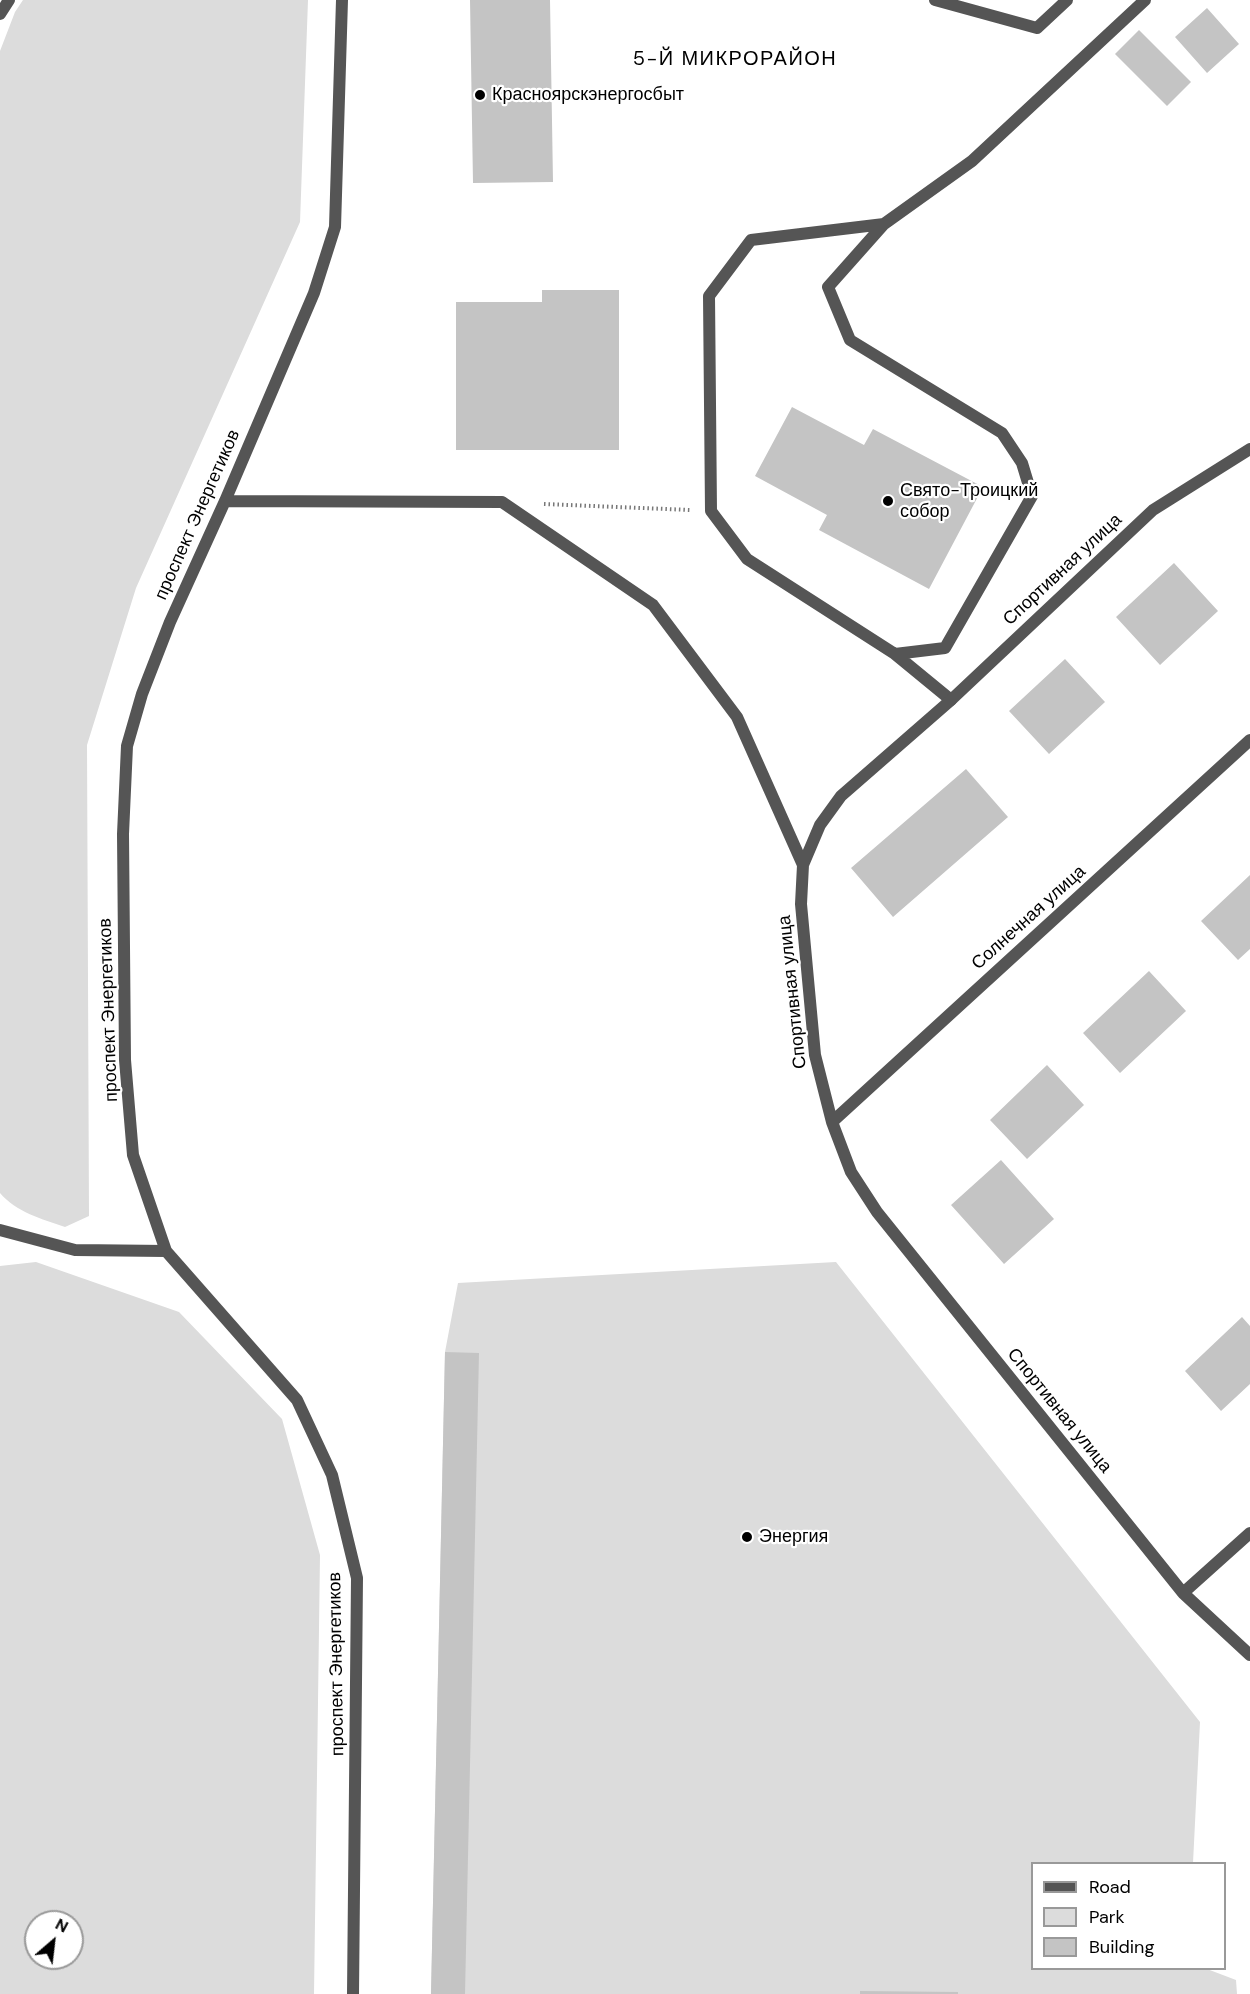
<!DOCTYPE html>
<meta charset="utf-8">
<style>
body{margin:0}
#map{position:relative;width:1250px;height:1994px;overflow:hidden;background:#fff;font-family:"DM Sans",sans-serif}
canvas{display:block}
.legend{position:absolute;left:1031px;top:1862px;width:195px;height:108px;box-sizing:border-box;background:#fff;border:2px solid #999;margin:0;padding:8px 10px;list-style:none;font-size:18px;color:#000}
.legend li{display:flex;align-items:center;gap:12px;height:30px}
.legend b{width:30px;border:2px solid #999}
.north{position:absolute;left:24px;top:1910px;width:60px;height:60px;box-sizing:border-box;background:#fff;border:2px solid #999;border-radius:50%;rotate:28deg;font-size:16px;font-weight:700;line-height:24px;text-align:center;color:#000}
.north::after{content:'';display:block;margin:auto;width:21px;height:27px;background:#000;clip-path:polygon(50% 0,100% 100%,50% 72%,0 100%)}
</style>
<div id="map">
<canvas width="1250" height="1994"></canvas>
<ul class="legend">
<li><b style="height:8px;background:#555"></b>Road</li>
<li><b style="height:16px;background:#dcdcdc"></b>Park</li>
<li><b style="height:16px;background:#c4c4c4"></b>Building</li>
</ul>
<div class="north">N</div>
</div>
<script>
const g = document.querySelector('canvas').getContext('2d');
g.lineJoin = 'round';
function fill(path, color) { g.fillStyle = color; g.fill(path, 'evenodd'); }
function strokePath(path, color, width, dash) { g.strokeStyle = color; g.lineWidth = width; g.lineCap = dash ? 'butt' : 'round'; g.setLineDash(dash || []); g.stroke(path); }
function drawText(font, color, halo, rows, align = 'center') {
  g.font = font + ' "DM Sans",sans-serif'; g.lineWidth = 4.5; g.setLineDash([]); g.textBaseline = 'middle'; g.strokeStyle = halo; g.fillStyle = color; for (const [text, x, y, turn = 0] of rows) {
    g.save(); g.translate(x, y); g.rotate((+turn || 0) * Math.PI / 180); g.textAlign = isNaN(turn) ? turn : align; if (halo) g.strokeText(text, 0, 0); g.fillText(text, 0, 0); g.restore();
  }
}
fill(new Path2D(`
 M23,0H308L300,222L136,588L87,745L89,1216L65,1227C42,1219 16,1212 0,1193V51L15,12Z
 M36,1262L179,1312L282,1419L320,1555L314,1994H0V1266ZM36,1922H72V1958H36Z
 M836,1262L1200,1722L1193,1863L1032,1864V1968L1207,1969L1236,1980L1237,1994H431L445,1352L458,1283Z`), '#dcdcdc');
fill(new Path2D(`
 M470,0H550L553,182L473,183Z
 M1207,8L1239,44L1207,73L1175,37Z
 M1139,30L1191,82L1167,106L1115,54Z
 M542,290H619V450H456V302H542Z
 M792,407L864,445L873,429L983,487L929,589L819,530L827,515L755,476Z
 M1174,563L1218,611L1160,665L1116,617Z
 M1065,659L1105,702L1049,754L1009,711Z
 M966,769L1008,817L893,917L851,868Z
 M1250,875V949L1238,960L1201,921Z
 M1149,971L1186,1011L1120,1073L1083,1033Z
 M1047,1065L1084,1105L1027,1159L990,1120Z
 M1001,1160L1054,1219L1004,1264L951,1205Z
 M1242,1317L1250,1326V1384L1221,1411L1185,1371Z
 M445,1352L479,1353L465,1994H431Z
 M860,1991L958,1992V1994H860Z`), '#c4c4c4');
strokePath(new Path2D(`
 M544,504L690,510`), '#777', 4, [1.5, 3]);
strokePath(new Path2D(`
 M935,0L1037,28L1067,0
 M884,224L828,287L850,340L1002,433L1022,463L1032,496L945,648L895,654L747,559L711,511L709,296L751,240Z
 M884,224L972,161L1145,0
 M895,654L951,700`), '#555', 12);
strokePath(new Path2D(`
 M342,0L335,227L314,293L225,501L170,622L142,694L127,746L123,834L125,1060L133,1155L166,1251L297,1400L332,1475L357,1578L353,1994
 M0,14L9,0
 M1250,449L1153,510L951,700L841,796L820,825L803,865L801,904L815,1055L832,1122L851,1172L877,1212L1183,1593L1250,1655
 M225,501L502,502L653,605L737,717L803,865
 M832,1122L1250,740
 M0,1230L75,1250L166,1251
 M1183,1593L1250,1533`), '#555', 12);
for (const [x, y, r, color] of [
 [480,95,6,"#000"],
 [888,501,6,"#000"],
 [747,1537,6,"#000"]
]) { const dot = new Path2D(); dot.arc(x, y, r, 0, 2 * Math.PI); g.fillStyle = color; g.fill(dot); strokePath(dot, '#fff', 2); }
drawText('18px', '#000', '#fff', [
 ["Красноярскэнергосбыт",492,95],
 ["Свято-Троицкий",900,491],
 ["собор",900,512],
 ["Энергия",759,1537]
], 'left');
drawText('18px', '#000', '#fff', [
 ["проспект Энергетиков",198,515,-66],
 ["Спортивная улица",1063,570,-43],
 ["Солнечная улица",1029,918,-42],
 ["Спортивная улица",793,992,-96],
 ["проспект Энергетиков",109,1010,-92],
 ["Спортивная улица",1059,1411,51],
 ["проспект Энергетиков",337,1664,-91]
]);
g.letterSpacing = '1.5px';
drawText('20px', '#000', '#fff', [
 ["5-Й МИКРОРАЙОН",735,60]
]);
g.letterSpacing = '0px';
</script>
